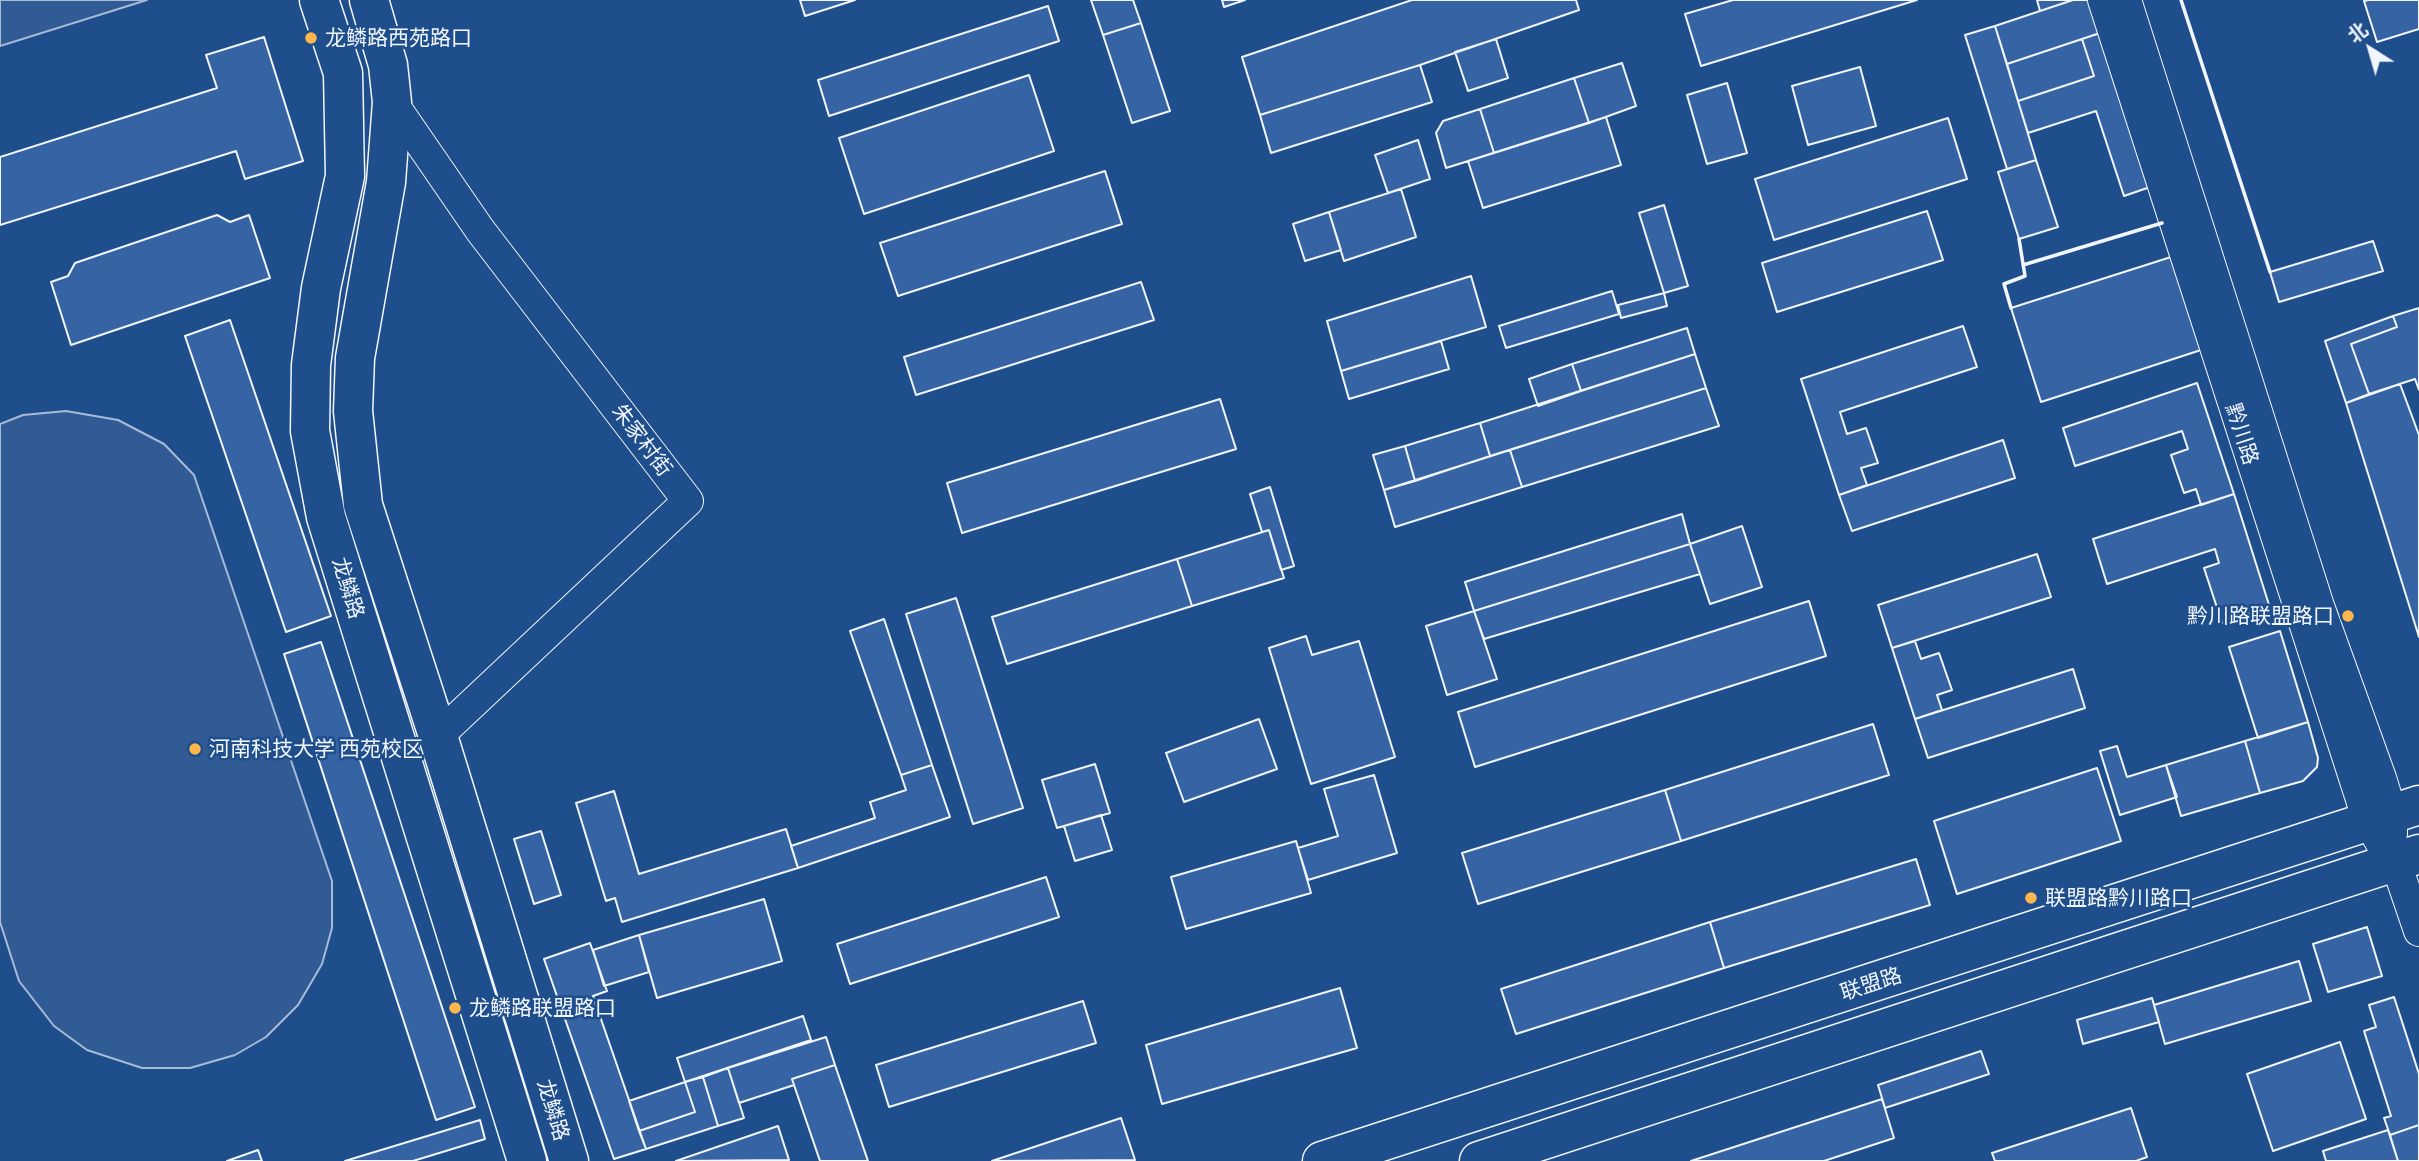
<!DOCTYPE html>
<meta charset="utf-8">
<style>
body{margin:0}
#map{position:relative;width:2419px;height:1161px;overflow:hidden;background:#1f4e8c;font-family:Commissioner,"Noto Sans SC",sans-serif}
canvas{display:block}
.north{position:absolute;left:2335px;top:14px;width:70px;height:70px;-webkit-text-stroke:5px #1f4e8c;paint-order:stroke;rotate:323deg;font-size:19px;font-weight:700;line-height:28px;text-align:center;color:#f2f6ff}
.north::after{content:'';display:block;margin:auto;width:24px;height:32px;background:#f2f6ff;clip-path:polygon(50% 0,100% 100%,50% 72%,0 100%)}
</style>
<div id="map">
<canvas width="2419" height="1161"></canvas>
<div class="north">北</div>
</div>
<script>
const g = document.querySelector('canvas').getContext('2d');
g.lineJoin = 'round';
function fill(path, color) { g.fillStyle = color; g.fill(path, 'evenodd'); }
function strokePath(path, color, width, dash) { g.strokeStyle = color; g.lineWidth = width; g.lineCap = dash ? 'butt' : 'round'; g.setLineDash(dash || []); g.stroke(path); }
function drawText(font, color, halo, rows, align = 'center') {
  g.font = font + ' Commissioner,"Noto Sans SC",sans-serif'; g.lineWidth = 5; g.setLineDash([]); g.textBaseline = 'middle'; g.strokeStyle = halo; g.fillStyle = color; for (const [text, x, y, turn = 0] of rows) {
    g.save(); g.translate(x, y); g.rotate((+turn || 0) * Math.PI / 180); g.textAlign = isNaN(turn) ? turn : align; if (halo) g.strokeText(text, 0, 0); g.fillText(text, 0, 0); g.restore();
  }
}
const built = new Path2D(`
 M0,0H147L0,46Z
 M66,411L118,420L164,444L194,475L332,881V928L322,964L298,1005L266,1037L235,1055L190,1068H142L87,1050L54,1026L19,981L0,922V424L23,415Z`);
fill(built, '#305b95');
strokePath(built, '#a8bbd7', 2);
const building = new Path2D(`
 M800,0H855L805,16Z
 M1091,0H1133L1141,23L1103,35Z
 M1222,0H1245L1224,7Z
 M1412,0H1576L1579,10L1420,65L1260,115L1242,57Z
 M1733,0H1917L1701,66L1685,14Z
 M2037,0H2073L2040,11Z
 M2073,0H2091L2103,32L2007,64L1995,26Z
 M2369,0H2419V29L2377,42L2364,1Z
 M1048,6L1059,41L829,116L818,80Z
 M1141,23L1170,111L1132,123L1103,35Z
 M1995,26L2036,160L2007,169L1965,35Z
 M2103,32L2153,186L2124,196L2096,111L2028,133L2018,101L2094,76L2082,39Z
 M264,37L303,161L245,179L236,151L0,225V157L217,88L206,55Z
 M1496,39L1508,78L1468,91L1455,52Z
 M2082,39L2094,76L2018,101L2007,64Z
 M1622,63L1636,106L1589,123L1574,78Z
 M1420,65L1432,102L1271,153L1260,115Z
 M1860,67L1876,126L1808,145L1792,86Z
 M1029,75L1054,151L864,214L839,138Z
 M1574,78L1589,123L1494,153L1480,109Z
 M1727,83L1747,153L1707,164L1687,95Z
 M1480,109L1494,153L1446,168L1436,133L1443,121Z
 M1606,117L1621,165L1483,208L1468,161Z
 M1948,118L1967,179L1774,240L1755,179Z
 M1418,140L1430,179L1388,193L1375,155Z
 M2036,160L2058,227L2019,239L1998,172Z
 M1105,171L1122,224L898,296L880,243Z
 M1401,189L1416,237L1344,261L1329,212Z
 M1664,205L1688,286L1664,293L1639,213Z
 M1927,211L1943,260L1777,312L1762,263Z
 M1329,212L1341,250L1305,261L1293,224Z
 M217,215L230,222L249,215L270,278L71,345L51,282L68,276L75,263Z
 M2373,241L2383,271L2279,302L2270,272Z
 M2171,257L2201,350L2041,402L2011,308Z
 M1471,276L1486,327L1341,371L1327,321Z
 M1141,282L1154,320L916,395L904,357Z
 M1612,291L1619,314L1506,348L1499,326Z
 M1664,293L1667,306L1621,318L1618,305Z
 M2419,308V390L2415,379L2369,394L2351,344L2397,327L2393,316Z
 M2393,316L2397,327L2351,344L2369,394L2346,403L2325,341Z
 M230,320L331,616L286,632L185,336Z
 M1963,326L1977,367L1840,412L1847,434L1866,428L1878,463L1861,468L1867,485L1839,495L1801,379Z
 M1687,328L1695,354L1581,391L1572,364Z
 M1441,341L1449,369L1349,399L1341,371Z
 M1695,354L1706,388L1490,456L1480,423Z
 M1572,364L1581,391L1538,406L1529,379Z
 M2197,383L2234,494L2201,505L2196,489L2184,493L2171,455L2188,449L2182,431L2075,466L2063,428Z
 M2400,384L2419,435V637L2346,403Z
 M1706,388L1719,426L1522,487L1510,450Z
 M1220,399L1236,449L962,533L947,483Z
 M1480,423L1490,456L1415,481L1405,446Z
 M2003,440L2015,478L1852,531L1839,495Z
 M1405,446L1415,481L1384,490L1373,455Z
 M1510,450L1522,487L1395,527L1384,490Z
 M1270,487L1294,566L1281,570L1269,530L1262,532L1250,494Z
 M2234,494L2270,608L2222,623L2204,568L2219,563L2215,549L2107,584L2093,539Z
 M1682,514L1690,544L1474,611L1465,582Z
 M1742,526L1762,587L1710,604L1690,544Z
 M1269,530L1284,578L1192,606L1177,559Z
 M1690,544L1700,574L1484,639L1474,611Z
 M2037,554L2051,597L1892,648L1878,605Z
 M1177,559L1192,606L1007,664L992,617Z
 M956,598L1023,808L973,824L906,614Z
 M1809,601L1826,656L1475,767L1458,712Z
 M1474,611L1497,679L1447,695L1426,626Z
 M884,619L932,765L901,775L850,631Z
 M2280,631L2308,722L2258,738L2229,647Z
 M1306,636L1312,655L1359,641L1395,757L1311,784L1269,648Z
 M1915,641L1921,659L1939,653L1952,690L1937,695L1942,710L1915,719L1892,648Z
 M321,642L475,1107L436,1120L284,654Z
 M2073,669L2085,708L1928,758L1915,719Z
 M1259,719L1277,769L1184,802L1166,753Z
 M2308,722L2318,758L2317,767L2303,781L2260,793L2245,741Z
 M1873,724L1889,775L1681,841L1665,790Z
 M2245,741L2260,793L2181,816L2166,765Z
 M2117,746L2127,777L2166,765L2177,797L2120,815L2100,751Z
 M1095,764L1110,813L1057,828L1042,780Z
 M932,765L950,817L798,868L791,846L875,818L870,802L906,790L901,775Z
 M2097,768L2121,841L1957,894L1934,821Z
 M1374,775L1397,853L1308,880L1298,848L1338,836L1324,789Z
 M1665,790L1681,841L1478,904L1462,853Z
 M614,791L639,874L786,829L798,868L622,922L615,898L606,901L576,803Z
 M1101,815L1112,850L1075,861L1064,826Z
 M541,831L561,895L534,904L514,839Z
 M1296,841L1311,893L1186,929L1171,877Z
 M1916,859L1930,905L1724,968L1710,922Z
 M1046,877L1059,917L850,984L837,944Z
 M764,899L782,961L657,998L639,935Z
 M1710,922L1724,968L1516,1034L1501,989Z
 M2367,927L2382,976L2328,992L2313,944Z
 M639,935L649,972L604,986L593,950Z
 M590,943L607,991L593,996L646,1149L614,1159L544,959Z
 M2299,961L2311,1001L2165,1044L2154,1005Z
 M1340,988L1357,1048L1162,1104L1146,1045Z
 M2394,997L2419,1074V1125L2390,1135L2384,1118L2391,1116L2364,1031L2376,1027L2369,1005Z
 M2152,998L2159,1022L2083,1044L2077,1020Z
 M1083,1001L1096,1043L889,1107L876,1065Z
 M803,1016L811,1040L685,1082L677,1058Z
 M826,1037L835,1065L792,1079L794,1085L739,1103L728,1068Z
 M2340,1042L2366,1119L2273,1151L2247,1074Z
 M1981,1051L1989,1074L1885,1108L1878,1085Z
 M835,1065L868,1161H820L794,1085L792,1079Z
 M728,1068L744,1118L718,1126L703,1077Z
 M703,1077L718,1126L646,1149L639,1131L695,1112L685,1082Z
 M685,1082L695,1112L639,1131L629,1101Z
 M1882,1099L1894,1138L1824,1161H1691Z
 M2131,1108L2147,1157L2136,1161H1995L1992,1153Z
 M1121,1118L1135,1160L992,1161Z
 M480,1120L485,1139L413,1161H345Z
 M2419,1125V1161H2398L2390,1135Z
 M778,1126L789,1160L676,1161Z
 M2388,1130L2398,1161H2326L2323,1151Z
 M258,1150L262,1161H227Z`);
fill(building, '#3563a3');
strokePath(building, '#f2f6ff', 2);
const minor = new Path2D(`
 M2103,0L2368,821L2401,878L2419,931
 M2126,0L2319,606L2381,778L2392,814V834
 M392,102L480,230L688,501L438,736`);
const major = new Path2D(`
 M319,0L343,73L345,176L321,288L311,365L310,431L326,517L527,1161
 M369,0L388,65L392,102L386,182L355,358L353,411L363,505L438,736L569,1161
 M1322,1161L2419,805
 M1479,1161L2419,854`);
strokePath(minor, '#f2f6ff', 32);
strokePath(major, '#f2f6ff', 41);
strokePath(minor, '#1f4e8c', 30);
strokePath(major, '#1f4e8c', 38);
strokePath(new Path2D(`
 M2181,0L2270,272
 M2023,265L2162,223
 M2011,308L2004,284L2025,276L2019,239`), '#f2f6ff', 3.5);
for (const [x, y, r, color] of [
 [311,38,7,"#ffb74d"],
 [2348,616,7,"#ffb74d"],
 [195,749,7,"#ffb74d"],
 [2031,898,7,"#ffb74d"],
 [455,1008,7,"#ffb74d"]
]) { const dot = new Path2D(); dot.arc(x, y, r, 0, 2 * Math.PI); g.fillStyle = color; g.fill(dot); strokePath(dot, '#1f4e8c', 2.5); }
drawText('21px', '#f2f6ff', '#1f4e8c', [
 ["龙鳞路西苑路口",325,38],
 ["黔川路联盟路口",2334,616,"right"],
 ["河南科技大学 西苑校区",209,749],
 ["联盟路黔川路口",2045,898],
 ["龙鳞路联盟路口",469,1008]
], 'left');
drawText('21px', '#f2f6ff', '#1f4e8c', [
 ["黔川路",2242,434,72],
 ["朱家村街",642,440,53],
 ["龙鳞路",348,588,73],
 ["联盟路",1871,984,-18],
 ["龙鳞路",553,1110,73]
]);
</script>
